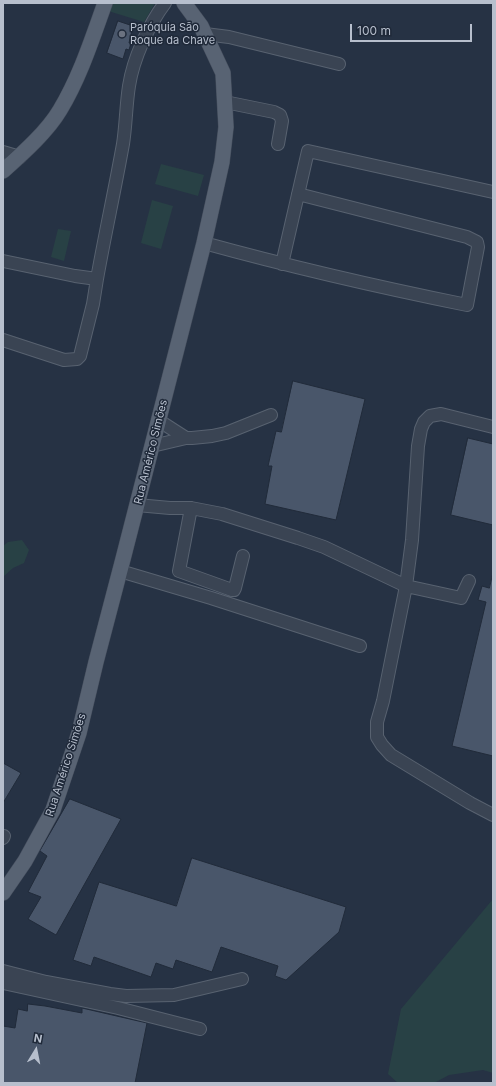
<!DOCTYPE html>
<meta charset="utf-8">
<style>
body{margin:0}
#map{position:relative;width:496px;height:1086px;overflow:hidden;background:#263244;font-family:Inter,sans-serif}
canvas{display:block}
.frame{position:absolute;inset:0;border:4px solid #b7bfcd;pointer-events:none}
.north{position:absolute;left:16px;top:1030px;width:40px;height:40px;-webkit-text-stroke:3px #1f2939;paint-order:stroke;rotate:10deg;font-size:11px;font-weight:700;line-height:16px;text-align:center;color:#b7bfcd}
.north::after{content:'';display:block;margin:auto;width:14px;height:18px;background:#b7bfcd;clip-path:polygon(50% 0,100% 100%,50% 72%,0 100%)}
.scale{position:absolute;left:350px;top:24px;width:122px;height:18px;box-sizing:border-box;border:2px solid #b7bfcd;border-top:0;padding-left:5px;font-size:12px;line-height:14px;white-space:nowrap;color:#b7bfcd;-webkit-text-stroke:3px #1f2939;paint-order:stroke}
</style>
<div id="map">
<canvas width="496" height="1086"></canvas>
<div class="frame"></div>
<div class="north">N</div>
<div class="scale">100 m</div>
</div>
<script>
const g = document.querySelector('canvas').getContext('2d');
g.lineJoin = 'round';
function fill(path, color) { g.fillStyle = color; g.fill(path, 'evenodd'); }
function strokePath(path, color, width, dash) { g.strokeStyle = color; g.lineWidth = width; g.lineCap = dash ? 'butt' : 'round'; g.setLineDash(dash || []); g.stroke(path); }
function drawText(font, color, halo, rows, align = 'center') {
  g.font = font + ' Inter,sans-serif'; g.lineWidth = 3; g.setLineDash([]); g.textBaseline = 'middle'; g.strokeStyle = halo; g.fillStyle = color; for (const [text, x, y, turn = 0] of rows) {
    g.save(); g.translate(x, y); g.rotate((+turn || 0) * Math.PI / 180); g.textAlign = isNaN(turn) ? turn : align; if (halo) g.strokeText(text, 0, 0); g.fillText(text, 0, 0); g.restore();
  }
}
fill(new Path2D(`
 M108,3H155L144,22L105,10Z
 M161,164L204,175L198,196L155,184Z
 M152,200L173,206L161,249L141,243Z
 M58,229L71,231L64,261L51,257Z
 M22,540L29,550L24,563L13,568L3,577V546L8,542Z
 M493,899V1073L483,1070L449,1075L434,1083H398L388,1074L401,1009Z`), '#284145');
const building = new Path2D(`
 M118,21L133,26L129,43H131L129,50L126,49L123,59L107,53Z
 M293,381L365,399L336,520L265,504L272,466H268L276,431L281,432Z
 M468,438L493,444V525L451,515Z
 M493,573V756L452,746L486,602L478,600L482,586L489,588Z
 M3,763L21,773L3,803Z
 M70,799L121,819L56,935L28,919L41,897L28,892L47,856L40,851Z
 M192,858L346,907L339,932L286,980L275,976L278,966L221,947L212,972L176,960L173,969L156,963L151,977L94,957L91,966L73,960L99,882L176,906Z
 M28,1004L45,1006L82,1013V1008L147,1023L135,1083H3V1026L15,1028L18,1009L27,1011Z`);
fill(building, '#49566a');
strokePath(building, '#212b3a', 1);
const minor = new Path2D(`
 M205,34L229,37L339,64
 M225,102L274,112L280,115L282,121L278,144
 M3,152L20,157
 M204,243C291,267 378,287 467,305L478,247L477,242L467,237L298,194
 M3,261L75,276L97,279C105,234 115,189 123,144C126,125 126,105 129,86C133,59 149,24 165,3
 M282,264L308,151L493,192
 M3,340L64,360L77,359L80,356L93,304L97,279
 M158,420L186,438H192L212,436L226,433L271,415
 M493,427L441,414L430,416L424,422L421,429L418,446L412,540L406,586L383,701L377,722V737L382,745L391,755L470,803L493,815
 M152,446L186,438
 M137,505L170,508H191L222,514L298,538L324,547L406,586L461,598L469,581
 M191,508L179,571L232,590H234L235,588L243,556
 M120,571L211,598L360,646
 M3,838L4,836
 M3,971L46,982L110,994L126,996L174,995L242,979
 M3,983L118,1008L200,1029`);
const major = new Path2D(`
 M3,171C22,154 47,132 60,110C80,77 92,39 105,3
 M3,893L25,861L53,810L79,733L96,662L123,559L204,243L222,162L226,127L223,73L201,26L184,3`);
strokePath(minor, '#586270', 14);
strokePath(major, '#444d5c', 16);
strokePath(minor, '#3a4453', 12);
strokePath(major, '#586373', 15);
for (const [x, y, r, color] of [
 [122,34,4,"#6b7280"]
]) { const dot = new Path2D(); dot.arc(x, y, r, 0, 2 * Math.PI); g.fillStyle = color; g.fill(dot); strokePath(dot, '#1f2939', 1.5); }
drawText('11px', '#b7bfcd', '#1f2939', [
 ["Paróquia São",130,28],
 ["Roque da Chave",130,41]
], 'left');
drawText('11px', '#b7bfcd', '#1f2939', [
 ["Rua Américo Simões",151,452,-76],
 ["Rua Américo Simões",66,765,-72]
]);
</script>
